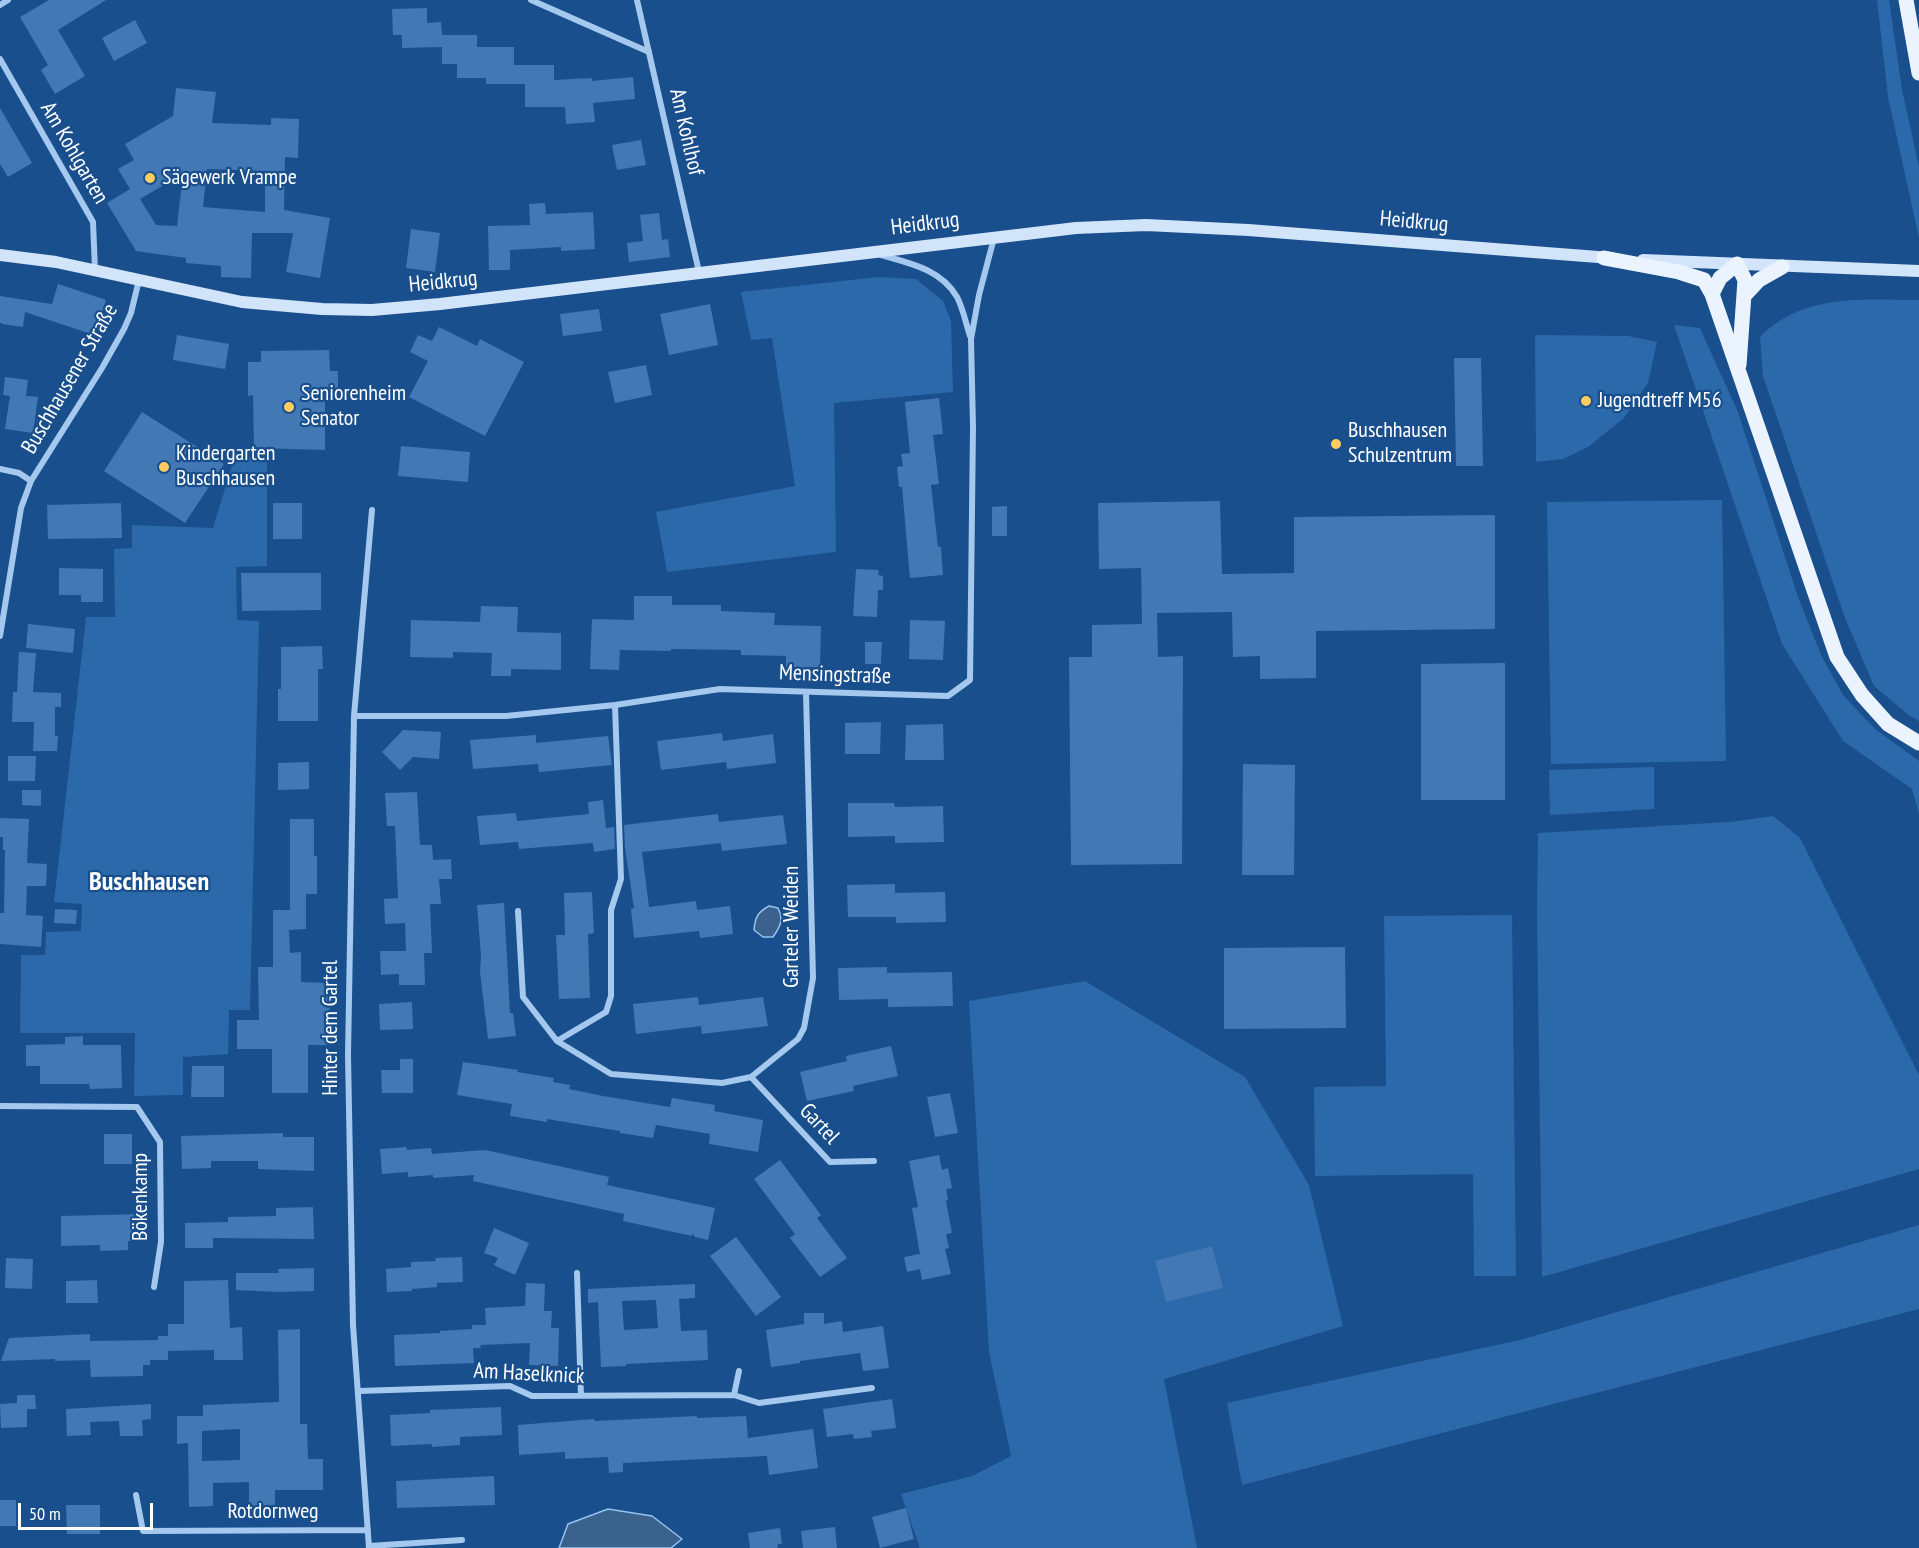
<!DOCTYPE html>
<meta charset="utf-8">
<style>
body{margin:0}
#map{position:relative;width:1919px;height:1548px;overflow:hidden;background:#194f8c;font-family:"PT Sans Narrow",sans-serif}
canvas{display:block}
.scale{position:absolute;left:18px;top:1503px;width:135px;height:27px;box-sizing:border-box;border:3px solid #fff;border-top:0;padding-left:8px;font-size:18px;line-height:21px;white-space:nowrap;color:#fff;-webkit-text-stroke:4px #194f8c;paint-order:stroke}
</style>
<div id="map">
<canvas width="1919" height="1548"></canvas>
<div class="scale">50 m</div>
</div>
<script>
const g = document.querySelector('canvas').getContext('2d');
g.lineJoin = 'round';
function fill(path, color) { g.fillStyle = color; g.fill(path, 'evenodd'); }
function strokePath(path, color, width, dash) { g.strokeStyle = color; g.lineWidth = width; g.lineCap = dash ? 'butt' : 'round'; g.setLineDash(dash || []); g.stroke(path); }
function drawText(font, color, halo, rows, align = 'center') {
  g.font = font + ' "PT Sans Narrow",sans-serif'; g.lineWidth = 4.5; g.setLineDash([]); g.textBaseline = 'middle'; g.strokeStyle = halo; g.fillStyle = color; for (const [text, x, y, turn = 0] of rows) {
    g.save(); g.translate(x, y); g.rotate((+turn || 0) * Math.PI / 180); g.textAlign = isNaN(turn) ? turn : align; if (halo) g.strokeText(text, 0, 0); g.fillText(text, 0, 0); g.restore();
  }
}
fill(new Path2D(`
 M1877,0H1889L1902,90L1919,167V238L1888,97Z
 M878,277L916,279L943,301L951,321L953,392L834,403L836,552L667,572L656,512L795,486L772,338L751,340L741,292Z
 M1919,300V721L1910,716L1874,686L1845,618L1763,376L1760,337C1803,293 1862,300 1919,300Z
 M1674,325L1700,328L1738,412L1798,597L1822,657L1843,695L1875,729L1919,761V814L1912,789L1843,741L1782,644Z
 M1535,335L1628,336L1657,342L1648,383L1624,418L1588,447L1563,459L1536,462Z
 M235,456L267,457V566L236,567L237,620L259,621L250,1010H229L228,1054L183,1057V1095L134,1096L135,1033H20L21,955H45L46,932L81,931L82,904L54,902L86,617H115L114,549L132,548V525L213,528Z
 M1722,500L1726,761L1551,764L1547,502Z
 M1654,767V809L1550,815L1549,770Z
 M1773,816L1800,838L1919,1075V1169L1542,1277L1537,915L1538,833L1730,822Z
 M1512,915L1516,1276H1474L1473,1174L1315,1176L1314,1087L1386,1086L1384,916Z
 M1085,981L1245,1077L1309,1185L1343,1326L1164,1379L1197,1548H920L901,1494L972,1476L1011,1456L989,1352L969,1001Z
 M1919,1225V1309L1242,1485L1227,1403L1520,1340Z`), '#2c69aa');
const water = new Path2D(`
 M769,906L778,908C784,920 780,927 773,937H763L754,930C755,917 758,912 769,906Z
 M608,1509L652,1516L682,1539L671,1548H559L568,1524Z`);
fill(water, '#3a628d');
strokePath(water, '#96c3f0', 1.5);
fill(new Path2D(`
 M49,0H106L58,30L85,76L55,94L41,70L48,65L20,17Z
 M427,8V23L441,22L442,35H477V47H514V65H554V80L592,78V81L633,77L635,99L593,103L595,122L566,124L565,107H525V84H486V78H457V64H442V43V47L402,48V35H393L392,9Z
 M135,20L147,43L114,61L102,38Z
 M176,88L216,92L212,123L271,125V118L299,119L298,158L285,157L284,210L330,218L320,278L286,272L293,233H252L251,278L221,277V266L186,263V258L136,251L107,203L130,189L118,169L134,160L125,144L173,116ZM207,169L265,171V212L203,207ZM183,174L177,226L156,225L140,199Z
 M0,108L32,163L8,177L0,164Z
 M641,140L646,165L617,170L612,145Z
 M545,203L546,214L593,212L595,249L561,251V247L510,250V270H489L488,226L530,225L529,204Z
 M659,213L662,240L668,239L670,257L629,262L627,243L643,241L640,215Z
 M411,229L440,233L435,272L406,268Z
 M58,284L106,300L94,335L25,312L23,327L2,324L0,322V296L52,304Z
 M710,304L718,345L669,355L660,314Z
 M599,309L602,331L563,336L560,314Z
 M439,327L477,346L480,339L524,362L485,436L409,397L428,361L410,352L418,335L432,341Z
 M177,335L229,344L225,369L173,360Z
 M329,350L330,371H338V396H325V450L254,448L253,395L248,396V362H261V351Z
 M1454,358H1481L1483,466H1456Z
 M646,365L652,395L615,403L608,372Z
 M5,377L28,380L26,396L38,397L33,433L5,429L10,396L3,395Z
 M939,398L943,434L933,435L939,484L931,485L938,547H941L943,575L910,578L902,487H899L897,467L903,466L901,454L910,453L905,402Z
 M142,412L224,464L185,523L104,471Z
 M401,446L470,452L468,482L398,476Z
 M1220,501L1222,574L1294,573V517L1495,515V629L1316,631V678L1260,679V656L1233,657L1232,612L1157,613L1158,657L1183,656L1182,864L1071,865L1069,657H1092V625L1142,624L1141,568L1099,569L1098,503Z
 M121,503L122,538L48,539L47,505Z
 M273,503H302V539H273Z
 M1007,506V536H992V507Z
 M59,568L103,569V602H81V595H59Z
 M856,569L879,570L878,575L883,576V590H878L877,617L853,616Z
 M241,573H321V610L242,611Z
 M634,596H672V605H721V611L775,613L774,625L821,626L820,667H786V656L741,655V650L671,649V651L620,650L619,670L590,669L592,619L634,620Z
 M481,606L518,607L517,632L561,633V670L511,669V676H491L492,653L453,652V658L410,657L411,620L480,622Z
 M910,620L945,621L943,660L909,659Z
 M28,624L75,629L73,653L26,648Z
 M865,642H882L881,664H865Z
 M322,646L323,669H318V721H278V689H281V647Z
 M19,652L36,653L33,692L61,693V707H55V736H58L57,751H33L34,722H12L13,692H17Z
 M1505,663V800H1421V664Z
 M881,722L880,754H845V723Z
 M943,724L944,760H905L906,725Z
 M403,730L441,732L439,759L413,757L400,770L382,752Z
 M722,733L723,741L773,734L776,763L727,769L726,762L661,770L657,741Z
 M536,735V743L608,736L612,765L539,772L538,764L473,769L470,740Z
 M8,756H36L35,781H8Z
 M309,762V789L278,790V763Z
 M1243,764L1295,765L1294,875H1242Z
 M22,790H41V806L22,805Z
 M417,792L420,845H432L433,860L451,859L452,879H439L441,904H430L432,953H424L425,985H399V974L381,975L380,951H406L405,923L385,924L384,899L398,898L395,826H387L385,793Z
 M603,800L606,828L614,827L615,849L594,852L593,843L519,849L518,842L480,845L477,816L516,813L517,821L589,814L588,802Z
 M848,803H894L895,807L943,806L944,842L895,843V836L848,837Z
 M718,814L719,822L783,815L787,844L722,851L721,843L642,852L649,907L696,901L697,910L730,906L733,934L700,938L699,931L634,938L631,909L634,908L625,848L624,825Z
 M0,818L29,819L27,863L47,864L46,886H27L26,915L43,916L41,947L0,944V913H4L5,850H3V837H0Z
 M290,819H314V856H317V894H306V929L289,930L290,953L301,952V982L329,983L330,1045H308V1093H272V1049H237V1020H259L258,967H273V910H290Z
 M895,884V893L945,892L946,922L896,923V917H848L847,885Z
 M592,892L594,933L588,934L590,998L559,999L556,935H565L564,893Z
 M504,903L510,1013H513L516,1036L488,1039L480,972L481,956L477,905Z
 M55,909L77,910L76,924L54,923Z
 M1345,947L1346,1028L1224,1029V948Z
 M887,967V973L952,972L953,1006L888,1007V999L839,1000L838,968Z
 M698,997L699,1005L763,997L768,1026L702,1034L701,1026L636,1034L633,1004Z
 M412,1002L413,1029L380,1030L379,1004Z
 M83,1036V1045H121L122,1088L90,1089L89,1084H40V1066H26V1045L65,1044V1037Z
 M891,1046L898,1076L853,1086L854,1091L807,1101L800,1072L847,1061L846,1056Z
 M400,1059H413V1093H382L381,1070H400Z
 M463,1062L518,1070L517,1072L554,1078L553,1082L570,1085L569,1089L603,1096L670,1107L672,1098L715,1105L714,1111L763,1120L758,1152L709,1144L710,1134L656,1125L653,1138L620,1133V1131L547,1119V1122L510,1116L512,1104L457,1095Z
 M192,1066H224V1097H191Z
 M950,1093L958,1133L935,1137L927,1097Z
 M283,1133V1137H314V1171L258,1169V1161H211V1168L182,1169L181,1136Z
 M104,1134H132V1164H104Z
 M406,1147L407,1150L431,1148L432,1154L485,1150L609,1177L607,1185L715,1208L708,1240L695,1237L692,1233V1236L623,1221L624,1214L473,1181L474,1175L433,1178V1175L408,1177V1172L382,1174L380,1149Z
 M939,1155L942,1170L948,1168L952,1188L946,1189L948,1200L946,1201L952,1233L946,1234L949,1248L945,1249L951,1274L922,1280L920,1269L907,1272L904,1257L920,1254L912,1208L918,1207L909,1161Z
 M780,1160L821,1215L817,1218L847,1258L820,1277L790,1238L795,1234L754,1179Z
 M313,1207L314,1239L213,1238V1248H185V1223L228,1222V1217L276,1216V1208Z
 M146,1214V1241H128V1250L100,1251V1245L61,1246V1216Z
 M494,1228L529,1243L515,1275L494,1265L498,1258L484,1253Z
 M736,1237L781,1297L756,1316L710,1256Z
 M1212,1246L1223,1288L1166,1302L1155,1261Z
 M462,1257L463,1282L437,1283V1287L412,1289V1291L387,1292L386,1269L411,1267V1262L436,1261L435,1258Z
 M6,1258L33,1259L32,1289L5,1288Z
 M314,1268V1291L279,1292L236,1290V1273H279L278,1269Z
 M97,1280L98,1303H66V1281Z
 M228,1280L230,1328L242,1327L243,1360H214V1350L168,1351V1360H150V1365H143V1376L91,1377L90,1360L55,1361V1359L1,1361L9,1338L90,1334V1341L158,1340V1336H168V1324H184V1281Z
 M526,1283L545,1284L544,1311H552L551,1328H559L558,1366L529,1365L530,1343L480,1345L481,1348H473L474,1363L395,1366L394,1335L440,1333V1331L472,1329V1325H486L485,1308L525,1306Z
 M695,1284V1298L679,1299L681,1331L707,1330L708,1360L626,1364V1366L601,1367L598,1302L588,1303V1289ZM656,1300L658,1328L624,1330L622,1301Z
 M804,1313H824V1324L842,1321L843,1332L883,1326L889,1368L863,1371L860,1353L800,1361V1363L771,1367L766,1330L804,1324Z
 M300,1329V1424H307L308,1459H323V1490H275V1505L249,1506V1482L213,1483V1506L189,1507L188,1443L177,1444V1416H203V1405L279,1402L278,1330ZM240,1429V1460L202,1461V1431Z
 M17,1395H35L36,1409H27V1427L1,1428L0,1404L17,1403Z
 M892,1399L896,1428L871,1431L872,1437L854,1439L853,1434L827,1437L823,1409Z
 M151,1404V1419L142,1420L143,1436H120L119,1421L90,1422L91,1435L67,1436L66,1409Z
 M501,1407L502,1435L460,1437V1445L432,1447V1444L391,1446L390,1415L430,1413V1410Z
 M697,1416V1418L746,1416L748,1438L813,1429L818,1468L769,1475L767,1456L623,1463V1472L609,1473L608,1457L565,1459V1452L519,1455L518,1425L594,1419L595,1421Z
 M494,1476L495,1505L397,1508L396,1481Z
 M0,1500H16V1526H0Z
 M66,1505H100V1534H67Z
 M906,1508L914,1539L880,1548L872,1517Z
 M835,1527L837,1548H803L801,1531Z
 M780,1528L782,1544H778L777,1548H750L748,1533Z`), '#4278b4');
strokePath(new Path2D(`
 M531,0L649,52
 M637,0L699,272
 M0,5L8,0
 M0,59L93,222L95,270
 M881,255C909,263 941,269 957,297C963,308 966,324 970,336
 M0,469L19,473L31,481
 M0,636L21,508L31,481L102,368L124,329L131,313L139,280
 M354,716H506L615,705L720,689L948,696L970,680L973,427L971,339L979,295L994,238
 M518,911L523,997L557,1041L611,1074L722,1083L751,1077L798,1039L804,1028L813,978L806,692
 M557,1041L606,1012L611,996V910L621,879L615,705
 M751,1077L830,1162L874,1161
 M0,1106L137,1107L160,1142L161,1242L154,1287
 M577,1273L581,1396
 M359,1391L510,1386L532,1396L734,1395L759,1403L872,1388
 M734,1395L739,1371
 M136,1495L143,1531L368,1530
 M369,1546L462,1540
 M369,1548L353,1325L348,1055L354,716L372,510`), '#a4c8ee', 6);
strokePath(new Path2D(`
 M0,255L56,262L242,302L322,309L372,310L440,304L1076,228L1146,225L1248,230L1611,258
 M1643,260L1919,271`), '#d1e4fa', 12);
strokePath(new Path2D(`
 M1906,0L1919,73
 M1604,258L1679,272L1704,280L1712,294L1837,657L1862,695L1888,724L1919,743
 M1712,294L1720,278L1737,264L1745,280L1739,365
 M1745,295L1759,280L1782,267`), '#ebf3ff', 15);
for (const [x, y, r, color] of [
 [150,178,6,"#ffcc61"],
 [1586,401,6,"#ffcc61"],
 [289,407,6,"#ffcc61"],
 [1336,444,6,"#ffcc61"],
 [164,467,6,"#ffcc61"]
]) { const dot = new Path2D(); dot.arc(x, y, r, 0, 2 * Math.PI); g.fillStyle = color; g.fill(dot); strokePath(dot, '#194f8c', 2); }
drawText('22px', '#fff', '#194f8c', [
 ["Am Kohlhof",686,132,77],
 ["Am Kohlgarten",74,153,60],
 ["Heidkrug",1414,222,5],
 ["Heidkrug",925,224,-7],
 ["Heidkrug",443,282,-6],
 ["Buschhausener Straße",70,379,-60],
 ["Mensingstraße",835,675,2],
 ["Garteler Weiden",792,927,-90],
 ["Hinter dem Gartel",331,1028,-90],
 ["Gartel",819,1124,47],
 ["Bökenkamp",141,1197,-90],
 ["Am Haselknick",529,1374,3],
 ["Rotdornweg",273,1512]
]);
drawText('22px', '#fff', '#194f8c', [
 ["Sägewerk Vrampe",162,178],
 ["Seniorenheim",301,394],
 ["Senator",301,419],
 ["Jugendtreff M56",1598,401],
 ["Buschhausen",1348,431],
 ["Schulzentrum",1348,456],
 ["Kindergarten",176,454],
 ["Buschhausen",176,479]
], 'left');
drawText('bold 26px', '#fff', '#194f8c', [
 ["Buschhausen",149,883]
]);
</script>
